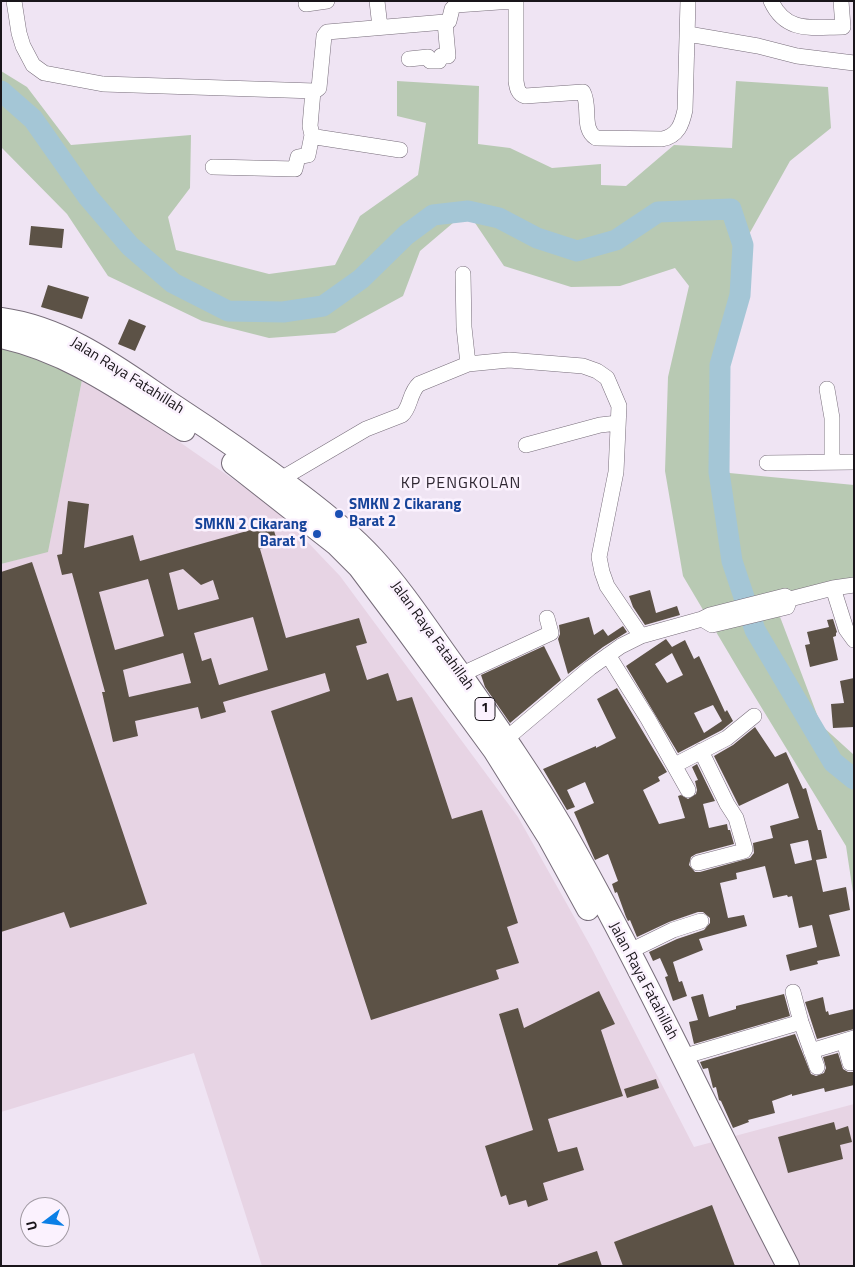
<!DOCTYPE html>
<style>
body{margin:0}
#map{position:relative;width:855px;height:1267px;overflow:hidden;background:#efe4f3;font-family:"Titillium Web",sans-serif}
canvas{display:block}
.frame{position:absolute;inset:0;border:2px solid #19151a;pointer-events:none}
.north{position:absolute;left:20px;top:1197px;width:50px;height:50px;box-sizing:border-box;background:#fbf2fe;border:1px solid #a19aa3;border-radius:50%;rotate:255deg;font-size:14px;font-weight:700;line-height:20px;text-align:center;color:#19151a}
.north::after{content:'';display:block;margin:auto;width:18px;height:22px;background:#0b7fe6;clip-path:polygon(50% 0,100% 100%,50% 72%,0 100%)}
</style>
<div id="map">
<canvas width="855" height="1267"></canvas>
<div class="frame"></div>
<div class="north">U</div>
</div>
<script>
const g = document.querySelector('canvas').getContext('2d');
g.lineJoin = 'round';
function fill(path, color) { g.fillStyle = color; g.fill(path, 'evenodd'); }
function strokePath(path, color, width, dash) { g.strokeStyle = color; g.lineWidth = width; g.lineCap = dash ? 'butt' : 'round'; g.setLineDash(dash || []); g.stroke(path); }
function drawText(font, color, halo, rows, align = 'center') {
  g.font = font + ' "Titillium Web",sans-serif'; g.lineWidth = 5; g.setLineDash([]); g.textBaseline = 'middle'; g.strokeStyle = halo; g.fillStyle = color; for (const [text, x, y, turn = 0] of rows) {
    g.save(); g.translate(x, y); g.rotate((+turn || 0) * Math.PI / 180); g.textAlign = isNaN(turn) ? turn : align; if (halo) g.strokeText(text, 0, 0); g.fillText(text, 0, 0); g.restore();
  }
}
fill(new Path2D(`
 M83,375L276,509L340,576L518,817L591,947L694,1147L854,1104V1266H262L194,1053L1,1112V564L48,551Z`), '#e7d4e4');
fill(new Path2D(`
 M1,71L27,87L71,145L191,135L190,188L168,217L176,250L269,274L335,265L360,216L418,175L426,123L397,116V81L479,86L478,144L510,148L552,168L601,164V185L626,186L674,145L732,148L736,81L828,87L831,128L790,161L743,245L739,297L720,365L719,472L854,485V581L774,601L821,725L854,755V899L846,846L741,674L683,576L665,471L668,377L689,286L675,268L620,286L571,287L504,266L467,211L420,251L403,296L335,333L269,338L202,321L108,276L67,214L1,147Z
 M1,345L83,375L48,552L1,564Z`), '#b8c9b3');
strokePath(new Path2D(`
 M1,91L33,119L88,197L130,246L173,283L228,311L283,312L323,306L361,279L406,235L433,215L468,211L499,218L537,238L577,251L616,240L658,212L731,209L743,245L740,295L720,365L719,472L732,561L755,630L833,762L854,779`), '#a4c6d6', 21);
fill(new Path2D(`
 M31,226L64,229L62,248L29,245Z
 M48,285L89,297L82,319L41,307Z
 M129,319L146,326L135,351L118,344Z
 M68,501L89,504L84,548L133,535L140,561L272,524L278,544L260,549L286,638L359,618L367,643L356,646L367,680L388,673L397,701L412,697L452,819L482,810L518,923L507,927L519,963L496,970L499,979L371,1020L271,711L330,691L325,673L223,702L226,712L201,719L198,707L135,721L138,736L113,742L102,692H105L72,573L62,575L57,555L62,554ZM183,569L201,585L213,580L219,599L178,610L169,573ZM148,579L164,636L115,650L99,592ZM253,617L268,670L219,685L211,658L202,661L194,633ZM183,653L191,683L129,697L123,670Z
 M32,562L147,904L70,928L64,912L1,932V572Z
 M650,590L656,613L677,606L680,615L645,625L633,607L629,596Z
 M589,617L594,635L603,629L608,636L623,626L627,632L603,647L568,674L558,639L560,634L559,625Z
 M833,619L837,632L836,633V636L833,637L838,660L810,667L805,645L810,644L807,632L829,627L827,620Z
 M666,639L672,647L685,640L694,659L699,656L725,712L727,710L733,721L722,730L678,753L626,666ZM672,653L683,675L667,683L655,664ZM713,705L722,721L704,733L694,713Z
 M544,646L561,680L510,723L485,687L481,675Z
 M854,678V727L833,728L831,704L844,703L840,681Z
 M617,688L667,772L658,777L660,781L643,790L659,824L685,818L678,796L681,795L688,799L696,794L697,790L695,781L698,780L692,767L697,764L715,801L703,804L709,828L727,824L728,830H730L734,844L696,854L691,857L689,865L695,872H700L750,858L754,853L753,843L773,838L770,826L799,818L788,783L739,806L714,756L733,745L755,727L775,757L786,752L803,789L806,788L818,830H821L827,858L816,860L823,892L846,887L850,910L829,915L840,956L817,961L818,964L790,971L786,955L817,947L812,925L799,928L792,896L788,897L787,895L773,898L765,866L736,873L737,879L720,883L728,918L744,915L747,926L699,939L703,950L673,962L679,982L682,981L687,996L673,1001L665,977L668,976L660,958L653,961L649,952L677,939L704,930L710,923V918L703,912H698L669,922L637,937L630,920L628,921L626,917L617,892L615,893L612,884L618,881L608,854L595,860L574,812L594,803L585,782L567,790L575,807L567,810L543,769L596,746V748L616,738L597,699ZM808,840L812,860L795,864L790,844Z
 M599,991L615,1024L601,1030L623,1096L548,1119L558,1152L577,1147L584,1170L543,1183L548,1200L528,1207L526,1200L509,1205L506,1195L501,1197L485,1146L533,1130L499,1014L518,1008L524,1028Z
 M703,994L709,1017L736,1009V1006L784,994L790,1016L694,1044L689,1022L698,1020L691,997Z
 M823,997L826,1012L828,1011L829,1015L854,1009V1029L817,1039L805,1002Z
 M795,1034L811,1074L816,1076L824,1073L826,1068L823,1057L838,1053L843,1069L848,1072H854V1085L825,1092L824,1088L792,1096V1094L772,1101L775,1113L748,1120L749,1122L733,1128L721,1101L719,1100L716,1087L713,1088L708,1068L703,1069L700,1062Z
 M656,1079L659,1088L627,1098L624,1089Z
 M834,1122L836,1130L848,1126L852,1142L840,1145L843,1159L788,1173L778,1137Z
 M712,1205L735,1266H623L614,1242Z
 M597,1251L602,1266H558V1264Z`), '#5c5246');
const minor = new Path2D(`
 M14,1L19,33L23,46L33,65L44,73L103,84L315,91L319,88L324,36L327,32L445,22L449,21L452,9L456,5L513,1
 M377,1L380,27
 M516,1V81C517,88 518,94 525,96L583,92C591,106 581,129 596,138L662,139C678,136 682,124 685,110L688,1
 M771,1C786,34 813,27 843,27L841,1
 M306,4L327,1
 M688,34L758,46L797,56L854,63
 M409,59L428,57L430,61H439L441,56H448L445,22
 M313,91L310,126L312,135L316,137L400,150
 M213,167L295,169L298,157L308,155L312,135
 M463,274L464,327L468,364
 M827,389L832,418V462
 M526,445L600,425L618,423
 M767,463L854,462
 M281,479L366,429L402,415C411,407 409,393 419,384L468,364L509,360L583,366L597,371L607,378L619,406L616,472L599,557L602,572L607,586L641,636
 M833,588L846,629L854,640
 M702,619L712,625L787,607L790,599
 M608,655L648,719L688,790
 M460,675L551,633L547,618
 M506,739L590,668L621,646L641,636L702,619L710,615L785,596L790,599L833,588L854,585
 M675,765L727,738L754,716
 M698,863L744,851L745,849L736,818L727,804L701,751
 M628,952L673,930L701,921
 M793,992L801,1022L817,1067
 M844,1041L850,1063L854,1062
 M811,1051L854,1038
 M682,1057L801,1022`);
const highway = new Path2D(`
 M1,319C68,328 122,371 176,407C219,435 260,464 301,495C326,514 351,534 373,558C406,594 432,636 461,675C496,725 532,776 563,829C644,971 712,1121 788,1266
 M1,337C70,352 125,393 184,430
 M233,463L336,544L359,567L404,627L494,750L549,838L588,909`);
strokePath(minor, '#776d7a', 16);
strokePath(highway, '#776d7a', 24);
strokePath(minor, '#fff', 15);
strokePath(highway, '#fff', 22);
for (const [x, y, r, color] of [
 [339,514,5,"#1a4fb4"],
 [317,534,5,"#1a4fb4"]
]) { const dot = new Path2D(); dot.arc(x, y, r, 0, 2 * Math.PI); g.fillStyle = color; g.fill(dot); strokePath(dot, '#fbf2fe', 2); }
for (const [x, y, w] of [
 [485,709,20]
]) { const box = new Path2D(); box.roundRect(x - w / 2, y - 11.5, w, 23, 4); g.fillStyle = '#fbf2fe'; g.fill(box); strokePath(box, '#19151a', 1); }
drawText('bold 14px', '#19151a', null, [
 ["1",485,709]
]);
drawText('15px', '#19151a', '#fbf2fe', [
 ["Jalan Raya Fatahillah",127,376,32],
 ["Jalan Raya Fatahillah",432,636,54],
 ["Jalan Raya Fatahillah",643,981,62]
]);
drawText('bold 15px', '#164399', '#fbf2fe', [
 ["SMKN 2 Cikarang",349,505],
 ["Barat 2",349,522],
 ["SMKN 2 Cikarang",307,525,"right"],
 ["Barat 1",307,542,"right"]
], 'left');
g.letterSpacing = '1px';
drawText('16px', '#302833', '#fbf2fe', [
 ["KP PENGKOLAN",461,484]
]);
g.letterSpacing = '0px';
</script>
